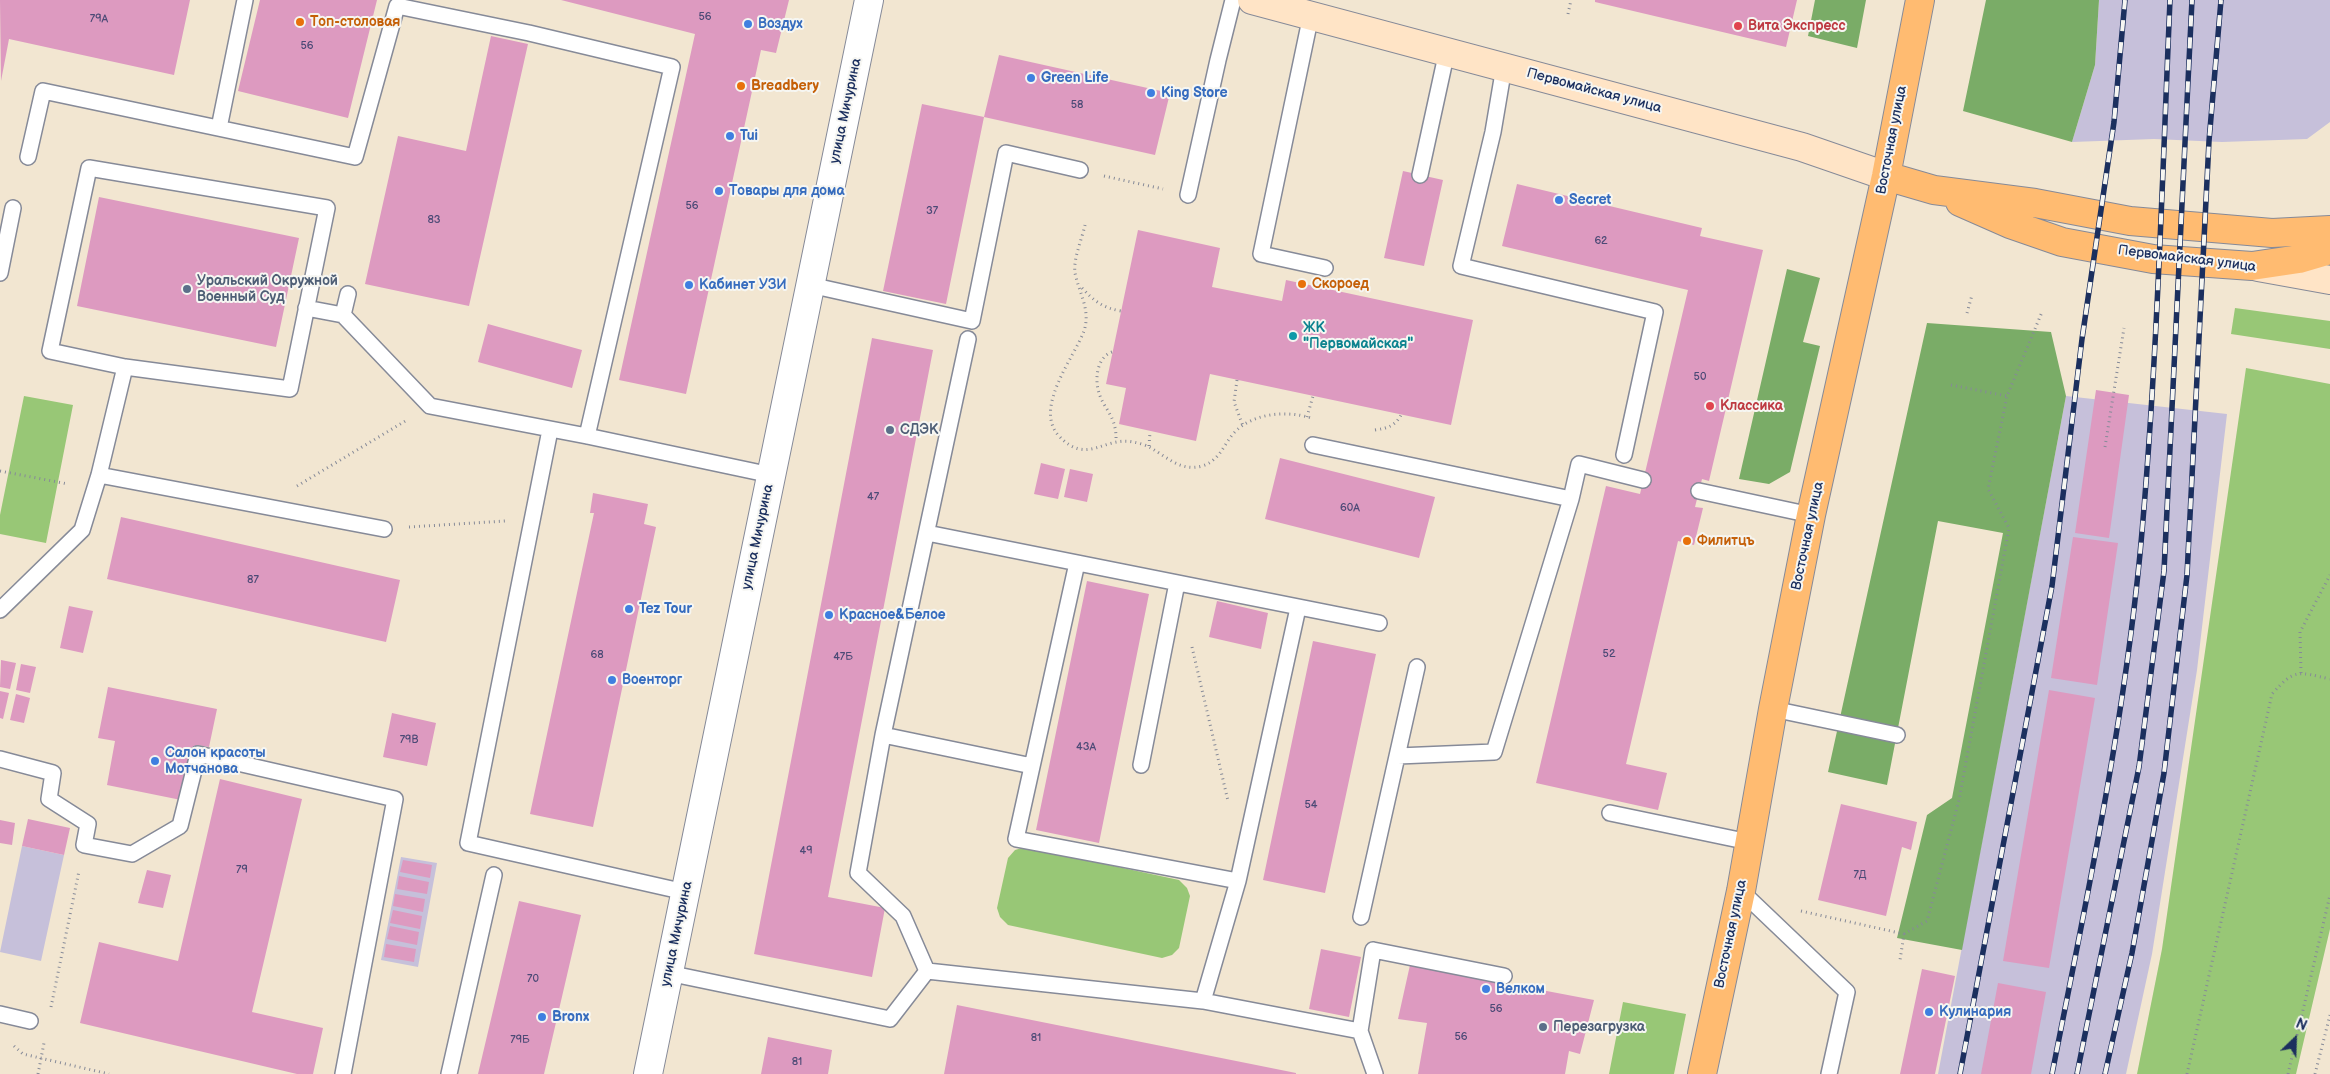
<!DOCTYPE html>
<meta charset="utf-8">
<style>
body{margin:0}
#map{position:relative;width:2330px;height:1074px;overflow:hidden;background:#f2e6d1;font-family:"Balsamiq Sans",sans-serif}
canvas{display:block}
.north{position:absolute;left:2270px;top:1014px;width:50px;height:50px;-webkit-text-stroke:4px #f6f6f2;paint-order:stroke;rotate:24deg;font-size:14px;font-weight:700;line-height:20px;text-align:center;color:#1b2f5e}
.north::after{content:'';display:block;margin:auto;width:18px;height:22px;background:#1b2f5e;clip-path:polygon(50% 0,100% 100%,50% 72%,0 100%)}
</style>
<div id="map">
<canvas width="2330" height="1074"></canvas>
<div class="north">N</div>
</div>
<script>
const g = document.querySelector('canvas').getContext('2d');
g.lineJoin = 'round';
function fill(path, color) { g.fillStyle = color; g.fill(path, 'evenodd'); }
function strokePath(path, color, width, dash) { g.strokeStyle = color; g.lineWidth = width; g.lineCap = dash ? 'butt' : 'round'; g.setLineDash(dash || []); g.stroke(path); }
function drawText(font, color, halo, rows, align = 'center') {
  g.font = font + ' "Balsamiq Sans",sans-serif'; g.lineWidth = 4; g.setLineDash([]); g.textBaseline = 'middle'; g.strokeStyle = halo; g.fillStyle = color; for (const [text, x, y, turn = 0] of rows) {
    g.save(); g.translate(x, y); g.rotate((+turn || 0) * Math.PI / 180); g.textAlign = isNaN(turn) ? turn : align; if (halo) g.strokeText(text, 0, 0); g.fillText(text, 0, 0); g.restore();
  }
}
fill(new Path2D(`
 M2099,0H2330V122L2307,139L2222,142L2154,139L2072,142L2095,65Z
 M2066,396L2227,414L2197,670L2152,954L2126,1074H1938Z
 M22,846L64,855L41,961L0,952Z
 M401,857L437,863L418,967L381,960Z`), '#c6c0da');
fill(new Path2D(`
 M2235,308L2330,321V349L2231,334Z
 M2246,368L2330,384V929L2296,1074H2137L2162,949Z
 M24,396L73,405L46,543L0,534V515Z
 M1025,847L1179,880L1187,888L1190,896L1179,948L1172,955L1162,958L1008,925L1000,917L997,908L1008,858L1015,850Z
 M1623,1002L1686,1014L1674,1074H1609Z`), '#98c776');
fill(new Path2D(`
 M1815,0H1866L1857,48L1808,36Z
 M1986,0H2099L2095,65L2072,142L1963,111Z
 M1787,269L1820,278L1803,342L1820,346L1790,472L1769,484L1739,479Z
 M1927,323L2051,332L2066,396L1962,950L1897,938L1927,815L1952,798L2003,533L1938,521L1887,785L1828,772Z`), '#7aac67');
fill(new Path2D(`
 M0,0H190L174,75L9,39L1,81Z
 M260,0H377L348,118L238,91Z
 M561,0H789L776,53L761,50L686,394L619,380L695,34Z
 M1595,0H1797L1786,47L1595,2Z
 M491,36L528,44L469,306L365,284L398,136L466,151Z
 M999,55L1170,93L1155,155L984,117Z
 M922,104L984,117L946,304L883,291Z
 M1403,171L1443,180L1424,266L1384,258Z
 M1517,184L1702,228L1700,236L1763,250L1709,481L1702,479L1695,507L1703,508L1694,545L1678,541L1626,764L1667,773L1658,810L1536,783L1606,486L1640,494L1688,290L1502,246Z
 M99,197L299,238L276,347L77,306Z
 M1138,230L1220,248L1212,287L1282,301L1286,280L1473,320L1451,425L1210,374L1196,441L1119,424L1126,388L1106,384Z
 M488,324L582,350L572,388L478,362Z
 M872,338L933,350L828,897L885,908L872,977L754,954Z
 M2096,390L2129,395L2109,538L2075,533Z
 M1280,458L1435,497L1419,558L1265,519Z
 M1041,463L1065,469L1058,499L1034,494Z
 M1070,469L1093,474L1087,502L1064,497Z
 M593,493L648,504L644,524L656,527L593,827L530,814L594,513H590Z
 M121,517L400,580L386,642L107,579Z
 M2073,537L2118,543L2097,685L2051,678Z
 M1087,581L1149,594L1099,843L1036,830Z
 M1217,601L1268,613L1261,649L1209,637Z
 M69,606L93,611L83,653L60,648Z
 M1313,641L1376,654L1325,893L1263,880Z
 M1,660L16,663L10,689L0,687Z
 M21,664L36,667L30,693L16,690Z
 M108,687L217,709L209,747L197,745L186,801L107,785L115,741L98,738Z
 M2049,690L2095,698L2049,968L2003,961Z
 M0,691L9,693L3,719L0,718Z
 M16,694L30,698L24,723L10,720Z
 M392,713L436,723L427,766L383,757Z
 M220,779L302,799L252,1012L323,1028L313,1074H297L80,1023L99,942L178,961Z
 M1841,804L1917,822L1911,850L1902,847L1886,916L1818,900Z
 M28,819L70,828L64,855L22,846Z
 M0,820L15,823L12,845L0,843Z
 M403,860L432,865L430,878L400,872Z
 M147,870L171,875L163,908L138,903Z
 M399,876L429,882L427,894L397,889Z
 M395,894L425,899L423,912L393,906Z
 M519,901L581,915L544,1074H478Z
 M393,910L422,916L420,929L390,923Z
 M390,926L419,932L417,945L387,939Z
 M386,944L416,949L414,962L384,957Z
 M1321,949L1361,957L1349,1017L1309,1009Z
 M1410,965L1594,1000L1580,1054L1569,1051L1565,1074H1418L1427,1023L1398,1019Z
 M1922,969L1955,976L1935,1074H1900Z
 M1998,983L2046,992L2031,1074H1981Z
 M957,1005L1296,1073V1074H944Z
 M768,1037L832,1050L828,1074H761Z`), '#dd9ac0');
const lane = new Path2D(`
 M1311,15L1261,254L1325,268
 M1504,67L1493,132L1461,266L1655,312L1624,455
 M219,128L245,0
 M28,157L43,91L355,157L397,6L529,33L672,67L587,436
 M89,168L327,208L290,389L125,367L50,351Z
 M1420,175L1447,51
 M1188,195L1218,60L1233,0
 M0,273L13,208
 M810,285L972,321L1006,153L1080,170
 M306,308L343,315L430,406L587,436L771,475
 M343,315L348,294
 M550,430L468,843L685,892
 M1313,445L1571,499
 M99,475L384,529
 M1699,491L1811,515
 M927,533L1379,623
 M1077,563L1016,839L1238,881
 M0,610L82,530L99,475L125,367
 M1773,709L1897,735
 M883,735L1032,766
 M1398,756L1494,752L1571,499L1579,464L1643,480
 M0,759L53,773L49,799L88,824L84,845L132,854L180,826L198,754L395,799L343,1074
 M1141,765L1177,583
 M1610,813L1749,842
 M1741,891L1847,992L1829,1074
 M1361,917L1417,667
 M927,971L903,916L858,873L883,735L968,339
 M668,973L890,1019L927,971L1203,1001L1360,1031
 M1203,1001L1238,881L1298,608
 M0,1014L30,1021
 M449,1074L494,875
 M1375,1074L1360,1031L1373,950L1504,976`);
const street = new Path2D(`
 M648,1074L869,0`);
const secondary = new Path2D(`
 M1252,0L1802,147L1886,176
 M2258,267L2330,280`);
const primary = new Path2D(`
 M1886,176L1934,190L2035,203L2130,221L2272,233L2330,230
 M1960,202L2010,224L2062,242L2153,259L2252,266L2299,259L2330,250
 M1702,1074L1741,891L1773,709L1811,515L1886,176L1920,0`);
strokePath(lane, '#868a98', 18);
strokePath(street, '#868a98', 30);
strokePath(secondary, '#868a98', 30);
strokePath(primary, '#868a98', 30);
strokePath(new Path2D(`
 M1568,14L1571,0
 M1104,176L1163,189
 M1085,225C1082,239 1073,259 1075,273C1079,293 1091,310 1084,331C1074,358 1033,408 1059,436C1087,466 1104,436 1133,442C1139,443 1146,445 1151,448C1167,457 1181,472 1202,466C1219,461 1223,446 1233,434C1251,413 1286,410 1311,418
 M1082,288C1094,301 1103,308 1121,311
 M1967,313L1972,295
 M1112,352C1098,357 1095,376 1098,389C1102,409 1117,414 1116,441
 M1237,380L1234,402L1243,426
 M1951,385L2007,396
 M1307,417L1313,396
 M1375,430C1388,428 1395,426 1401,415
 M1149,446L1150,432
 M2105,447L2124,328
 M0,471L68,484
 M297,486L407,420
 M409,527L505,521
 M1192,647L1228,801
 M2301,673L2300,632L2330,575
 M1801,911L1904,934L1900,960
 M1904,934L1927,921L1959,800L2009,528L1988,489L2007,396L2042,312
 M51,1007L79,871
 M14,1046L23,1054L109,1074
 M38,1074L44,1043
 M2187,1074L2272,694C2295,668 2298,672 2330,679
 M2288,1074L2330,895
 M2315,1074L2330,1015`), '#868a98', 3, [1, 4]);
strokePath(lane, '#fff', 15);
strokePath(street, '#fff', 28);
strokePath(secondary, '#ffe4c6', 28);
strokePath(primary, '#ffbb71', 28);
const rail = new Path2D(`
 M1960,1074L2052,586L2082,339L2114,122L2125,0
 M2052,1074C2086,902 2123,729 2140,554C2157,370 2162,185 2170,0
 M2077,1074L2139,767L2164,571L2192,0
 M2105,1074L2132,953L2164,773L2187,575L2209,141L2221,0`);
strokePath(rail, '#1b2f5e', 5.5);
strokePath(rail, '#f6f6f2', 4, [11]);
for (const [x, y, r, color] of [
 [300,22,5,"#e8710a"],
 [748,24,5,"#3f7fe0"],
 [1738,26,5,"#e0444e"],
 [1031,78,5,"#3f7fe0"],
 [741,86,5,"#e8710a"],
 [1151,93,5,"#3f7fe0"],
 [730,136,5,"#3f7fe0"],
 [719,191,5,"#3f7fe0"],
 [1559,200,5,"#3f7fe0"],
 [1302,284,5,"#e8710a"],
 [689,285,5,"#3f7fe0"],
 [187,289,5,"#5c6f8a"],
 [1293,336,5,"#0f9aa8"],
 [1710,406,5,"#e0444e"],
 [890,430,5,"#5c6f8a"],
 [1687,541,5,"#e8710a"],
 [629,609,5,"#3f7fe0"],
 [829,615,5,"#3f7fe0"],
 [612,680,5,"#3f7fe0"],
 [155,761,5,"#3f7fe0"],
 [1486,989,5,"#3f7fe0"],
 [1929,1012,5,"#3f7fe0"],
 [542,1017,5,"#3f7fe0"],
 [1543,1027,5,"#5c6f8a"]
]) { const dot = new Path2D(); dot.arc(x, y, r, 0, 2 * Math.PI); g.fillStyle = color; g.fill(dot); strokePath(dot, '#f6f6f2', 2); }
drawText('11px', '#4c4a76', null, [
 ["56",705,17],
 ["79А",99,19],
 ["56",307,46],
 ["58",1077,105],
 ["56",692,206],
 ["37",932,211],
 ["83",434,220],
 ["62",1601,241],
 ["50",1700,377],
 ["47",873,497],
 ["60А",1350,508],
 ["87",253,580],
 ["52",1609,654],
 ["68",597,655],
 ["47Б",843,657],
 ["79В",409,740],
 ["43А",1086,747],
 ["54",1311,805],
 ["49",806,851],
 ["79",242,870],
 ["7Д",1860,875],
 ["70",533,979],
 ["56",1496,1009],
 ["56",1461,1037],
 ["81",1036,1038],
 ["79Б",520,1040],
 ["81",797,1062]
]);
drawText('bold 14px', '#c56008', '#f6f6f2', [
 ["Топ-столовая",310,22],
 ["Breadbery",751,86],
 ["Скороед",1312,284],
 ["Филитцъ",1697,541]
], 'left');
drawText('bold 14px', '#366cbe', '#f6f6f2', [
 ["Воздух",758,24],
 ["Green Life",1041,78],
 ["King Store",1161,93],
 ["Tui",740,136],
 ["Товары для дома",729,191],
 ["Secret",1569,200],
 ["Кабинет УЗИ",699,285],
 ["Tez Tour",639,609],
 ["Красное&Белое",839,615],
 ["Военторг",622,680],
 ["Салон красоты",165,753],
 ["Мотчанова",165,769],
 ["Велком",1496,989],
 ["Кулинария",1939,1012],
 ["Bronx",552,1017]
], 'left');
drawText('bold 14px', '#be3a42', '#f6f6f2', [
 ["Вита Экспресс",1748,26],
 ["Классика",1720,406]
], 'left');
drawText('14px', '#1b2f5e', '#f6f6f2', [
 ["Первомайская улица",1594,91,15],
 ["улица Мичурина",846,111,-78],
 ["Восточная улица",1892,140,-79],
 ["Первомайская улица",2187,259,7],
 ["Восточная улица",1808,536,-78],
 ["улица Мичурина",758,537,-78],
 ["улица Мичурина",677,934,-78],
 ["Восточная улица",1731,934,-78]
]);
drawText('bold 14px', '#4e5e75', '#f6f6f2', [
 ["Уральский Окружной",197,281],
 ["Военный Суд",197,297],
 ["СДЭК",900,430],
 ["Перезагрузка",1553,1027]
], 'left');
drawText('bold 14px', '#0d838f', '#f6f6f2', [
 ["ЖК",1303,328],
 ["\"Первомайская\"",1303,344]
], 'left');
</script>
